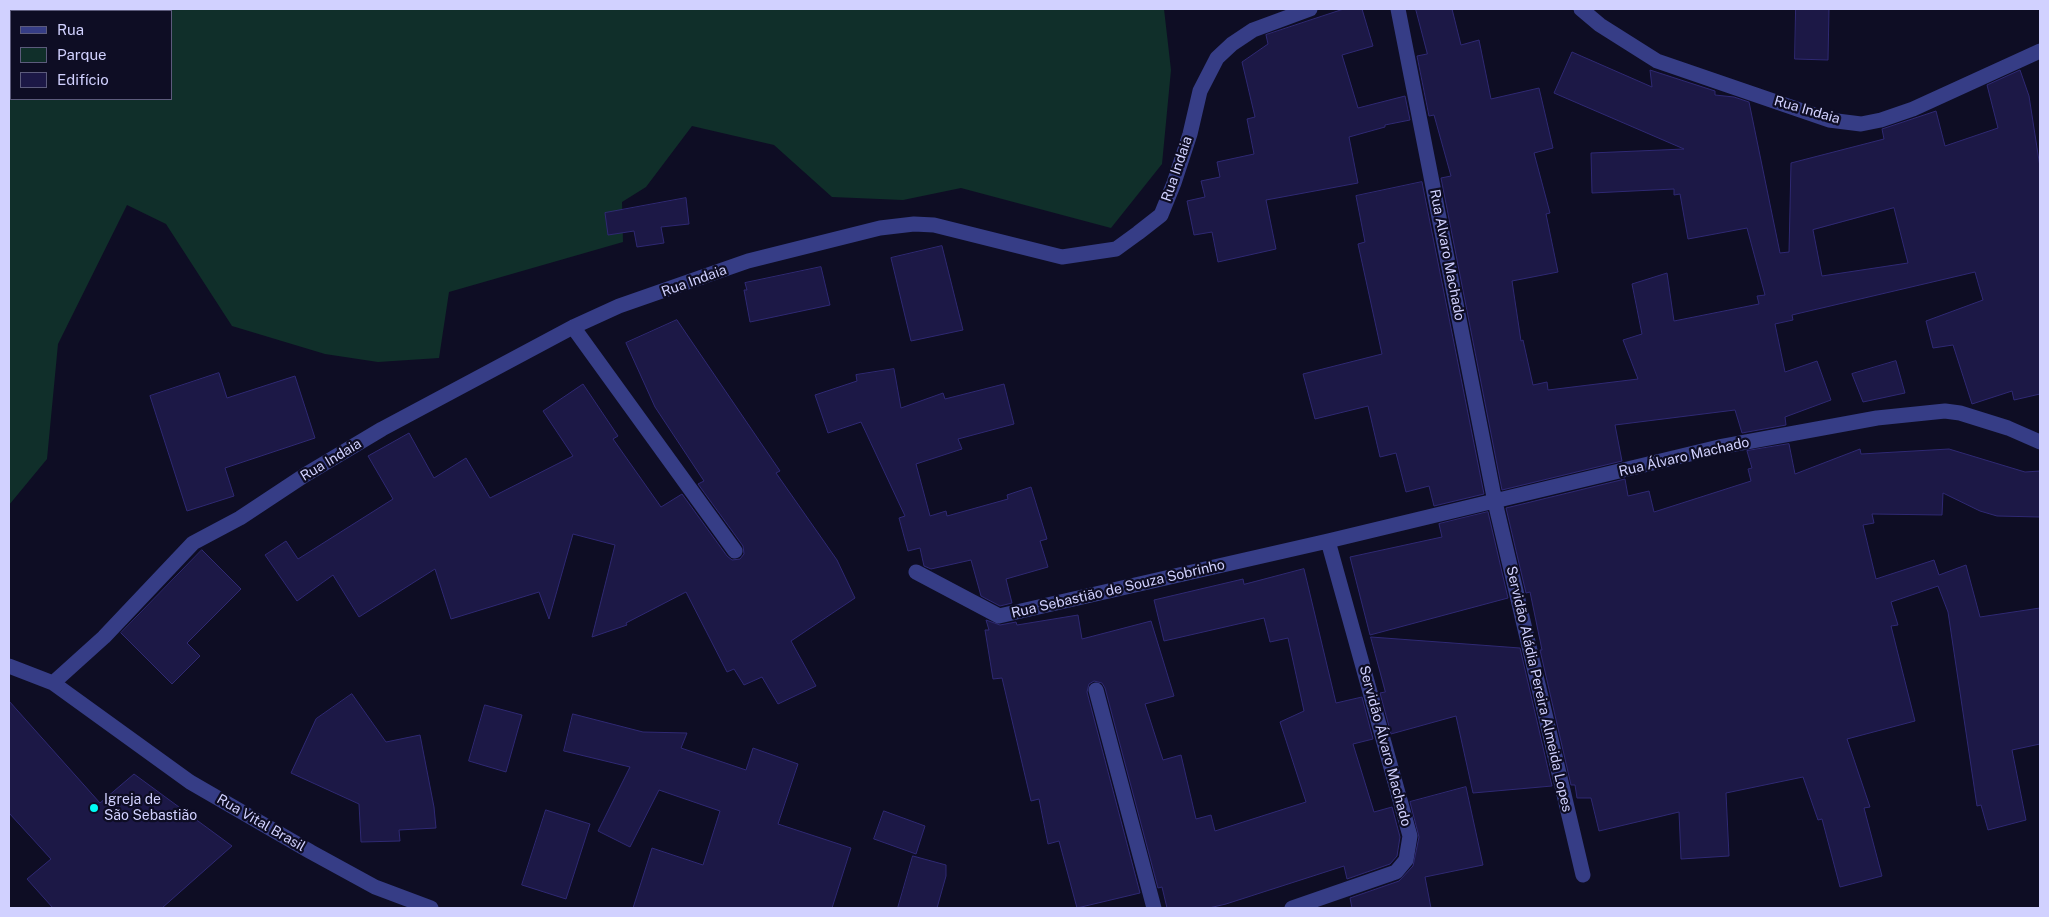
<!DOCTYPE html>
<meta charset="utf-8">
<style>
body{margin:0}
#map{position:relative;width:2049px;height:917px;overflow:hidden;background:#0e0d24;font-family:"Public Sans",sans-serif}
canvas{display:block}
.frame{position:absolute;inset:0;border:10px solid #d1d1ff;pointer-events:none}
.legend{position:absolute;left:10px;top:10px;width:162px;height:90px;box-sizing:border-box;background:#0e0d24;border:1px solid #5c5b7c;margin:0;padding:6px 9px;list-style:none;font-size:15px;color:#d1d1ff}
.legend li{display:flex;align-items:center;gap:10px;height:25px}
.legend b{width:25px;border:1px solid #5c5b7c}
</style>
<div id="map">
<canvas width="2049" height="917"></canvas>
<div class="frame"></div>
<ul class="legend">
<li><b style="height:6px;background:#363d86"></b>Rua</li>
<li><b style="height:14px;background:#102f2a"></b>Parque</li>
<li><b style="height:14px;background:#1c1846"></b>Edifício</li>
</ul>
</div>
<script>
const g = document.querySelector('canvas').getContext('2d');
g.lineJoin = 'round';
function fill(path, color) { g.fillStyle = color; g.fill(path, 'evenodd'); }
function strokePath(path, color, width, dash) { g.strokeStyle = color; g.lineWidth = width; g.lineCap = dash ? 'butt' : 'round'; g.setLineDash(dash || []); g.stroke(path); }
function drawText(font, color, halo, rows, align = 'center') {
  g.font = font + ' "Public Sans",sans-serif'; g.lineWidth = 4.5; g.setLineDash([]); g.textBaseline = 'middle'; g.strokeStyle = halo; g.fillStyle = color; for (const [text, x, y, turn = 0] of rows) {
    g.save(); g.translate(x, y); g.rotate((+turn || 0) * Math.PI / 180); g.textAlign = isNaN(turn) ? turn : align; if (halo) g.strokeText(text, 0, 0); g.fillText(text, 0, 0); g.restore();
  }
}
fill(new Path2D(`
 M9,9H1164L1171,70L1162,164L1111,228L961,188L903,200L832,197L774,145L692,126L646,187L622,202L623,242L449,292L439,358L378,362L325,354L232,326L166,224L127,205L58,344L47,459L9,505ZM11,11H171V99H11Z`), '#102f2a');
const building = new Path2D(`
 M1344,9H1362L1373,46L1342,55L1358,108L1405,96L1410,120L1385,125V127L1349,137L1358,183L1266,200L1276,249L1218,262L1212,232L1194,235L1187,201L1205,197L1201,181L1220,177L1217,162L1254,154L1247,119L1255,117L1242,62L1268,44L1266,35Z
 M1416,9H1452L1461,45L1479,40L1491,99L1539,88L1553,148L1534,153L1550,213L1546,214L1558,272L1512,281L1521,341L1523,340L1533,385L1547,382L1548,390L1638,379L1623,340L1642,334L1632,284L1667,273L1674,321L1759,304L1757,296L1765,295L1747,228L1688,239L1680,194L1674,195V189L1592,193L1591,153L1684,149L1554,93L1572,52L1652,87L1650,70L1715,91V95L1734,97L1749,102L1780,253L1789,252L1791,163L1884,139L1882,129L1936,111L1945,146L1998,128L1987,85L2020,70L2029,96L2040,167V394L2014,400L2012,391L1972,404L1953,345L1933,348L1926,321L1983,300L1975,272L1792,315L1793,320L1775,324L1785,372L1817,361L1831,400L1785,417L1786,425L1742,433L1735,410L1615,425L1622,461L1502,490L1441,178L1451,176L1434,115L1429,116L1417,56L1427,54ZM1894,208L1908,263L1822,276L1813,230Z
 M1796,9H1829L1828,60L1795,59Z
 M1422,182L1484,494L1434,506L1429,486L1406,492L1396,453L1380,457L1368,406L1315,419L1303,374L1382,354L1358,244L1365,242L1356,196Z
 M686,198L689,224L661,227L664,243L637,247L634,231L608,235L605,213Z
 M942,246L963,330L911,341L891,258Z
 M821,267L830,305L750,322L744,290H747L745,283Z
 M677,320L780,471L776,473L837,560L855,598L791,641L816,686L778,704L762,677L744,685L734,669L727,672L686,592L626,623L627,625L592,637L615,545L573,534L549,619L539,592L451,619L435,569L359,617L333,575L297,601L265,555L286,541L298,559L393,499L368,456L409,433L434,478L466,458L490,498L573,456L543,411L583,384L618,436L613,439L661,507L682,494L727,556L732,560L740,559L744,554L743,546L698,484L704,481L655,407L626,343Z
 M1896,361L1905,393L1863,402L1852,374Z
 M894,369L901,408L943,393L945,399L1004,384L1014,424L958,439L962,449L916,464L930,516L946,511L947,516L1008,499L1007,495L1031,487L1047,539L1040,541L1048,567L1006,579L1012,603L1000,606L981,596L971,560L931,569L924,566L920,548L908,551L899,518L905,516L861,422L828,433L815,395L857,381L856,375Z
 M219,373L227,398L295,376L315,438L225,468L234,496L187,511L150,396Z
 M1789,444L1795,474L1860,449L1861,454L1949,449L2025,472L2040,471V517L1997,516L1980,511L1943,493L1942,515L1872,514L1874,523L1863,525L1876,579L1934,560L1939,575L1966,565L1980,617L2040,608V744L2012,750L2026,820L1988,830L1981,805L1977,806L1948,612L1938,586L1891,602L1898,625L1891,626L1915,721L1847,739L1870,807L1864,808L1882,876L1840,887L1822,819L1818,820L1803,777L1726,793L1729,856L1681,859L1679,812L1599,831L1591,798H1577L1575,785H1571L1540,650H1542L1530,592L1526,593L1506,508L1625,479L1628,496L1649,491L1654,512L1751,481L1748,469L1752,468L1747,451Z
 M1488,512L1508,598L1370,635L1350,557L1442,537L1439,524Z
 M202,550L241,589L187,643L200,656L172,684L121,633Z
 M1304,569L1336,703L1362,697L1373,739L1353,744L1374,812L1392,807L1400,837L1397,856L1390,864L1347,879L1344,866L1226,904L1209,908H1167L1162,887L1158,888L1105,688L1102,683L1094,681L1089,684L1087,692L1140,893L1077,908L1059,841L1048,844L1039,799L1031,801L1002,678L993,679L985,630H989L986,620L1000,625L1016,622L1017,625L1078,615L1082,639L1151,621L1174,696L1145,704L1163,760L1181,755L1196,819L1211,815L1215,831L1306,802L1280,722L1304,711L1288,638L1270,642L1264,618L1164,641L1154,600L1243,579L1244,584Z
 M1371,637L1520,648L1552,786L1473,793L1456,716L1391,734L1380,693L1385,692Z
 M352,694L386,742L420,735L434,807L436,828L399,830L400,841L361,842L359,804L291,773L316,719Z
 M9,701L100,803L134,774L232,846L162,908H53L27,879L51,859L9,813Z
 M485,705L522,715L506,772L469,761Z
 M573,714L643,732L687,733L681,748L746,770L753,748L798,764L778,824L851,848L832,908H633L652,848L703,865L720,811L659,790L630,847L598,831L630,767L564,751Z
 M1466,787L1483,865L1425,877L1431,908H1352L1350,898L1399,881L1413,866L1419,837L1410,802Z
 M546,810L590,824L566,899L522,885Z
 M884,811L925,826L916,854L874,839Z
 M913,856L946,865V876L937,908H898Z`);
fill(building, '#1c1846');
strokePath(building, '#2f2973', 1);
strokePath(new Path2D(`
 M1398,9L1495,502L1583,875
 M1581,9L1600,25L1657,61L1829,120L1861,124L1881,120L1913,109L2040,51
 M573,327L735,551
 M916,572L999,616L1328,541L1719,447L1877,418L1945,411L1960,413L2008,428L2040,442
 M9,666L53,683L190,782L311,852L375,887L431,908
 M53,683L104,637L193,543L240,518L305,475L382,429L573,327L619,306L748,261L880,228L914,224L934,225L1062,257L1116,249L1138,233L1161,215L1174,183L1190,134L1200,91L1217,58L1232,44L1253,30L1310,9
 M1096,690L1154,908
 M1292,908L1396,872L1406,860L1410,836L1328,541`), '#363d86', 15);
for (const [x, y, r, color] of [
 [94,808,5,"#00fcf6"]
]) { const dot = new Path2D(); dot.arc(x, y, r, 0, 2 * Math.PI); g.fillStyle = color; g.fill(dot); strokePath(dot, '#0e0d24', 2); }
drawText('14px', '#d1d1ff', '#0e0d24', [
 ["Rua Indaia",1807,110,16],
 ["Rua Indaia",1177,169,-71],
 ["Rua Alvaro Machado",1447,255,79],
 ["Rua Indaia",694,281,-20],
 ["Rua Álvaro Machado",1684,457,-13],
 ["Rua Indaia",331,460,-31],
 ["Rua Sebastião de Souza Sobrinho",1118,589,-13],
 ["Servidão Aládia Pereira Almeida Lopes",1539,689,77],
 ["Servidão Álvaro Machado",1385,746,75],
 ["Rua Vital Brasil",261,823,30]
]);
drawText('14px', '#d1d1ff', '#0e0d24', [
 ["Igreja de",104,800],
 ["São Sebastião",104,816]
], 'left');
</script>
